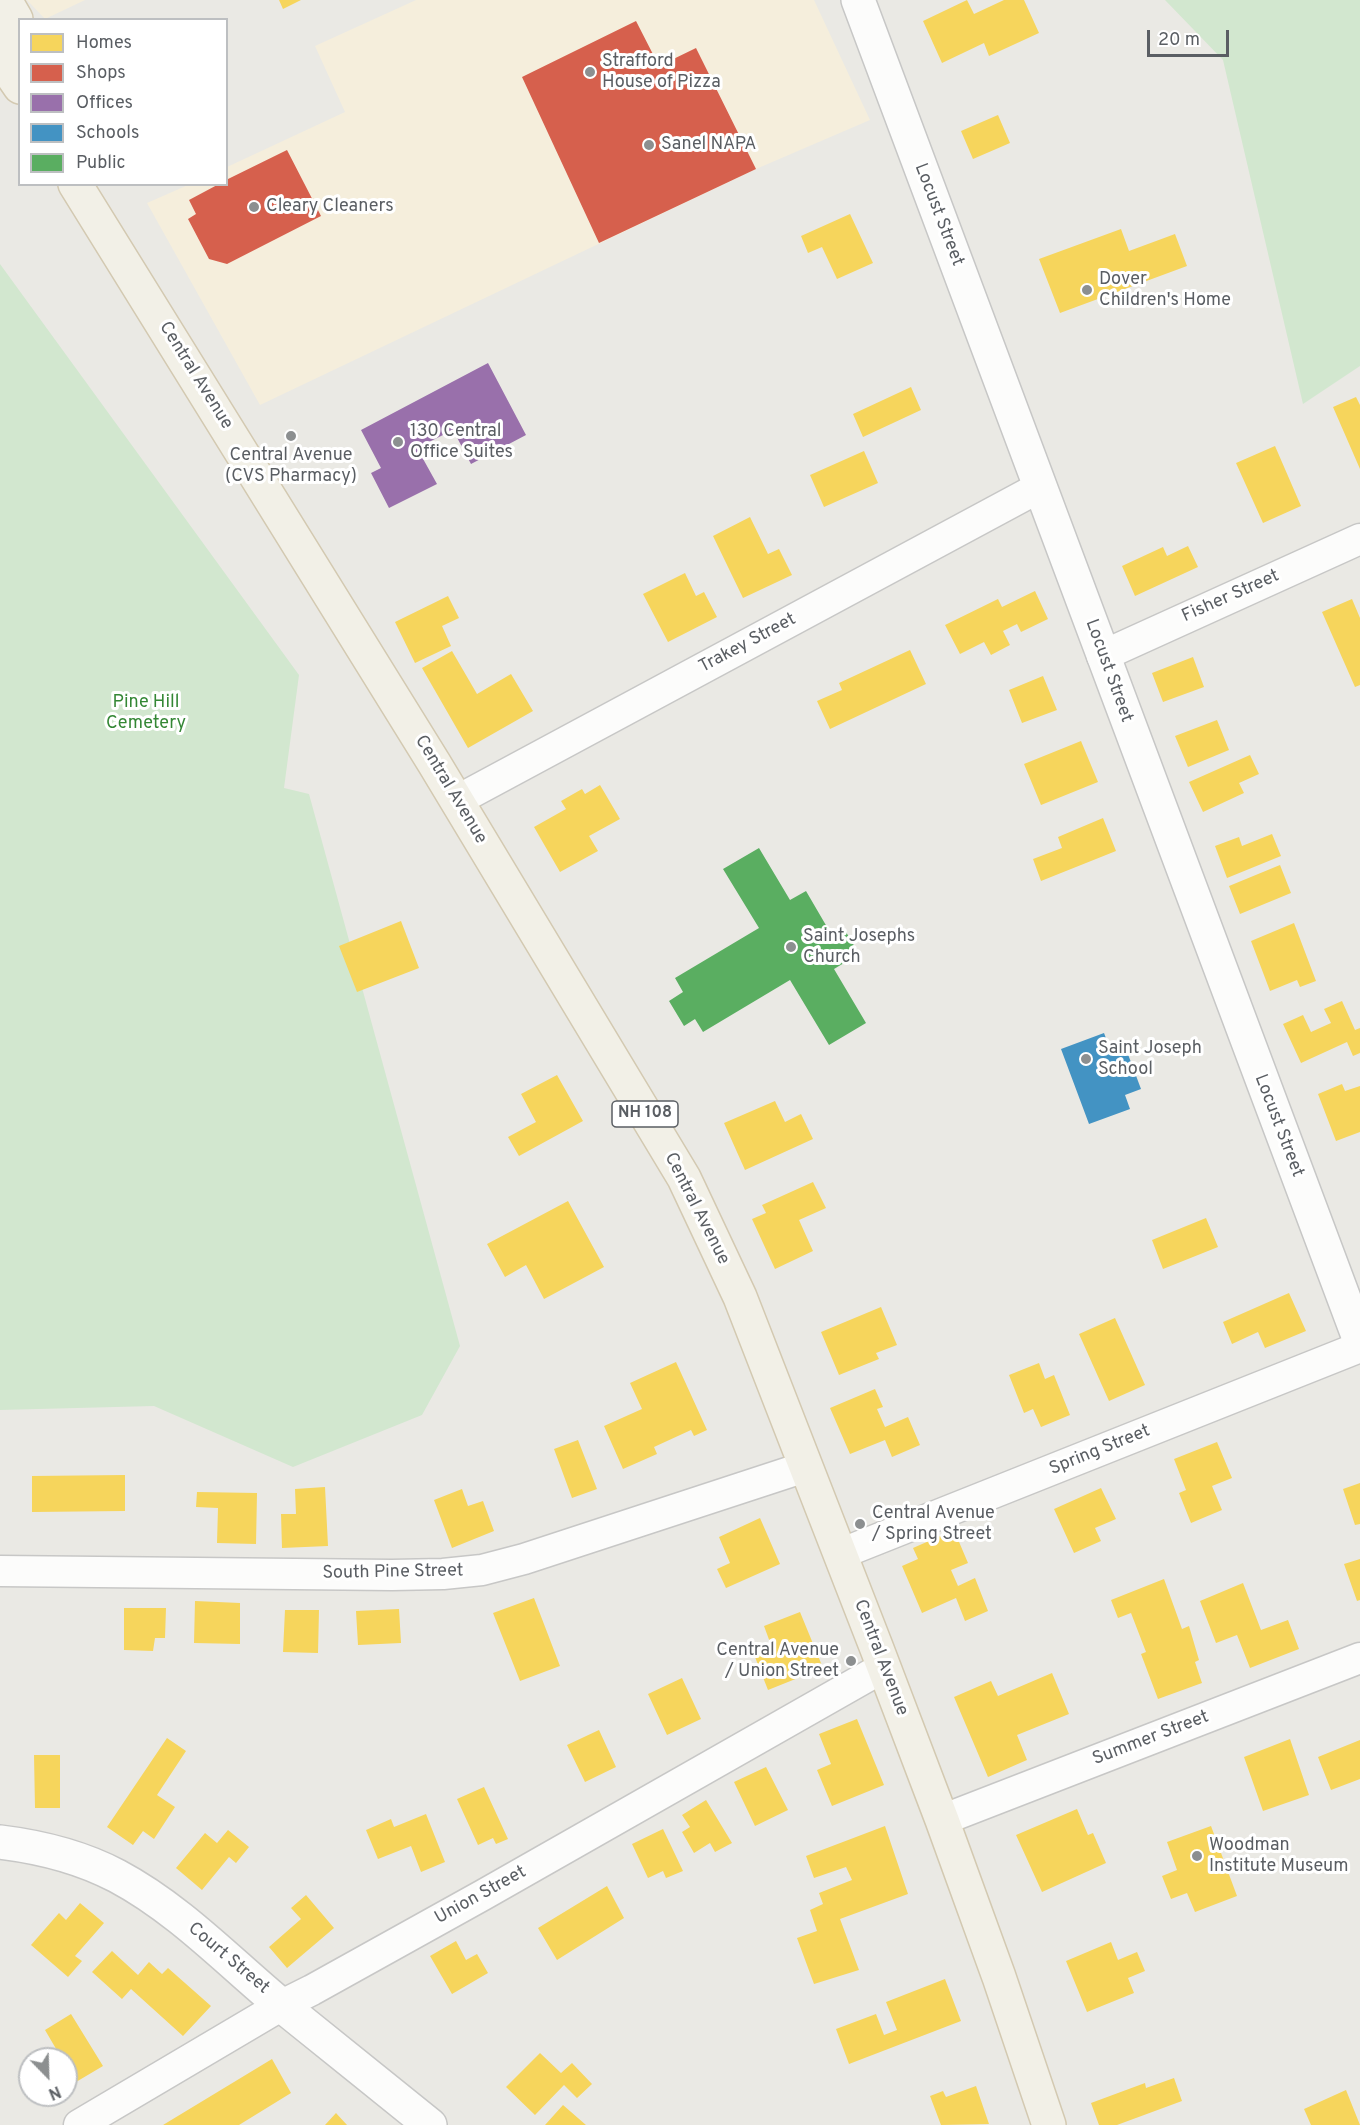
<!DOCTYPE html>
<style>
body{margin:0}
#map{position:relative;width:1360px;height:2125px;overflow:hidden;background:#eae9e4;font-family:Overpass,sans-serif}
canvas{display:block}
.legend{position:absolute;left:18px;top:18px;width:210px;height:168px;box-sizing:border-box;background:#fff;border:2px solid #bdbfc1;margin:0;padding:8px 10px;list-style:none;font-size:18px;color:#5a5e63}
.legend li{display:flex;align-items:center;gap:12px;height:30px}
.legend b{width:30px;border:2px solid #bdbfc1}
.north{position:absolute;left:18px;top:2047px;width:60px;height:60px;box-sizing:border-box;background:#fff;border:2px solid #bdbfc1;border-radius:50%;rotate:157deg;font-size:16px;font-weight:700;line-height:24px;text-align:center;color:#5a5e63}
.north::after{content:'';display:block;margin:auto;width:21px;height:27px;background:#8c8f90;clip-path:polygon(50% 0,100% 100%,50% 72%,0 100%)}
.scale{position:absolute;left:1147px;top:30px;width:82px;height:27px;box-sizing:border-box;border:3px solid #5a5e63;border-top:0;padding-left:8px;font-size:18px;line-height:21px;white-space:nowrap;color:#5a5e63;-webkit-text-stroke:4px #fff;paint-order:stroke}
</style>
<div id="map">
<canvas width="1360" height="2125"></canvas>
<ul class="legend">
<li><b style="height:16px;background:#f6d55c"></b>Homes</li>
<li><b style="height:16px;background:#d6604d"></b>Shops</li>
<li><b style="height:16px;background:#9970ab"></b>Offices</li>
<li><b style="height:16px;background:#4393c3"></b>Schools</li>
<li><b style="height:16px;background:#5aae61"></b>Public</li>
</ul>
<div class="north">N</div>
<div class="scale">20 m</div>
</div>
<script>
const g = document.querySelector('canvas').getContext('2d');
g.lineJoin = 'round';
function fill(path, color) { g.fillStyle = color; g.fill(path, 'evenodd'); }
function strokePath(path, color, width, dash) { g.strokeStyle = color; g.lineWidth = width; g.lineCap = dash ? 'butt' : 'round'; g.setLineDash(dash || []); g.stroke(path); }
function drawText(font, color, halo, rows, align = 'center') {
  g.font = font + ' Overpass,sans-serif'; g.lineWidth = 6; g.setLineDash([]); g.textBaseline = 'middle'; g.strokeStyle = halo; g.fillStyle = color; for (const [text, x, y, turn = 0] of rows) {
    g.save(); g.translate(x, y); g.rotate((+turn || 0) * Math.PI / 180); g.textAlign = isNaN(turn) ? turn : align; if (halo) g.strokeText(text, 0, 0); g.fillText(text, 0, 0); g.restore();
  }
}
fill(new Path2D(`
 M27,0H85L45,19Z
 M416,0H814L870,120L756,169L260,405L147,203L188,185L226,184L227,167L345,112L315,46Z`), '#f5eedc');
fill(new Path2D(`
 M1165,0H1360V366L1303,404L1223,60Z
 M0,264L299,675L284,788L309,794L460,1346L422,1415L293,1467L154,1406L0,1410Z`), '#d2e7cf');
fill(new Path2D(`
 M279,0H301L283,9Z
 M967,0L974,14L1004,0H1024L1039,33L989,56L984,43L942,63L923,21Z
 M998,115L1010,143L973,159L961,131Z
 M850,214L873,263L837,279L822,247L808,253L801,236Z
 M1121,229L1129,251L1175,234L1187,266L1060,313L1039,259Z
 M911,387L921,410L863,437L853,414Z
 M1356,397L1360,405V469L1333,407Z
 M1275,446L1301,506L1263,523L1236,463Z
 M864,451L878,483L824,507L810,475Z
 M750,517L768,554L779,549L792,575L743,598L713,536Z
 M1188,546L1198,567L1135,596L1122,566L1163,547L1167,556Z
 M685,573L696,596L704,592L717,617L668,642L643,594Z
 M1035,591L1048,619L1021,632L1017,624L1003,631L1010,645L991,655L984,642L960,654L945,625L998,599L1002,607Z
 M448,596L459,618L442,626L451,646L415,663L395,622Z
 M1352,599L1360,618V685L1355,687L1322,612Z
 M910,650L926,684L830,729L817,701L842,690L839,683Z
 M452,651L477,694L511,674L533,711L468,748L422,668Z
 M1193,657L1204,687L1163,702L1152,673Z
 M1043,676L1057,710L1022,723L1009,690Z
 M1217,720L1229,750L1188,767L1175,736Z
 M1081,741L1098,782L1041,805L1024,764Z
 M1250,755L1259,774L1239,783L1244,793L1203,812L1189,782Z
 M600,785L620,819L589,836L598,851L560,872L534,827L566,809L561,801L582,789L585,794Z
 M1103,818L1116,851L1041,881L1033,859L1062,848L1058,837Z
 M1272,834L1281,856L1227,878L1215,846L1239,837L1242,846Z
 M1280,865L1291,893L1240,914L1229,886Z
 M401,921L419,968L357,992L339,946Z
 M1294,923L1316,981L1300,987L1297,980L1270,991L1251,941Z
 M1342,1001L1355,1030L1360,1028V1053L1353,1056L1347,1042L1301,1063L1283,1024L1303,1015L1311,1032L1331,1023L1324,1009Z
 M557,1075L583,1121L519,1156L508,1137L536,1122L521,1094Z
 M1342,1084L1345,1091L1360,1086V1132L1336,1141L1318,1094Z
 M775,1101L785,1122L801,1114L813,1139L745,1170L724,1123Z
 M813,1182L826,1208L799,1220L813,1251L775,1269L752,1219L766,1213L762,1205Z
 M568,1201L604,1267L544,1299L526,1265L505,1277L487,1244Z
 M1206,1218L1218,1247L1163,1269L1152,1240Z
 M1289,1293L1306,1331L1265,1348L1258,1332L1232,1344L1223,1322Z
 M881,1307L897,1345L876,1353L879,1359L839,1375L821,1332Z
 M1115,1318L1145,1385L1109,1401L1079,1334Z
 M676,1362L707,1430L694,1436L691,1430L654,1447L657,1454L623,1469L604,1426L642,1409L630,1383Z
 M1039,1363L1045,1379L1054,1375L1070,1415L1041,1427L1033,1409L1024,1413L1009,1375Z
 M875,1389L883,1407L877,1409L885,1427L908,1417L920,1445L892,1457L885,1440L850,1454L830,1408Z
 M578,1440L597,1489L572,1498L554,1449Z
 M1217,1442L1232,1478L1212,1486L1222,1510L1191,1523L1179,1493L1186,1490L1174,1459Z
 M125,1475V1511L32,1512V1476Z
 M1360,1483V1524L1355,1525L1343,1489Z
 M325,1487L328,1546L282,1548L281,1514H296L295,1489Z
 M1101,1488L1116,1519L1095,1528L1101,1541L1074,1553L1054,1509Z
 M462,1489L468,1506L483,1501L494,1531L452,1548L434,1500Z
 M197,1492L257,1493L256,1544L217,1543L218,1508L196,1507Z
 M760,1518L780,1564L726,1588L717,1569L730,1563L719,1537Z
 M954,1530L968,1563L951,1570L958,1586L975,1578L988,1611L965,1621L956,1598L922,1613L902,1566L918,1559L913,1548Z
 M1360,1559V1600L1357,1601L1344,1564Z
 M1164,1579L1182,1629L1189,1626L1199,1660L1195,1662L1202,1683L1158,1699L1141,1654L1146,1652L1131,1613L1118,1618L1111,1600Z
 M1243,1583L1261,1630L1288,1620L1299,1649L1250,1668L1237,1635L1216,1643L1200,1601Z
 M534,1598L560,1666L520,1681L493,1613Z
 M195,1601L240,1603V1644L194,1643Z
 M124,1608H166L165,1638H155L153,1651L124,1650Z
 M399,1609L401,1643L358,1645L356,1611Z
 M285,1610H319L318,1653L283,1652Z
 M800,1612L823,1668L768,1690L753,1652L771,1645L764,1626Z
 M1052,1673L1069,1714L1017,1735L1027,1760L988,1777L954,1697L991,1681L998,1696Z
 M682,1678L701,1719L667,1735L648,1694Z
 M857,1719L884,1785L832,1806L817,1770L831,1764L819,1734Z
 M599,1730L616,1767L585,1782L567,1745Z
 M167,1738L186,1751L157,1795L175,1807L154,1839L143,1831L133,1845L107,1827Z
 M1290,1739L1309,1795L1263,1811L1244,1757Z
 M1360,1740V1779L1331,1790L1318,1757Z
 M34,1755H60V1808H35Z
 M766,1767L788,1810L755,1826L734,1782Z
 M484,1787L508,1839L496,1844L493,1838L478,1845L457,1799Z
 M706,1800L732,1843L715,1852L710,1843L694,1853L682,1832L690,1827L682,1815Z
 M1077,1809L1088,1835L1093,1833L1106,1863L1042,1892L1016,1835Z
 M426,1814L445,1862L421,1872L411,1846L378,1859L366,1830L391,1819L394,1827Z
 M885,1826L908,1894L840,1919L859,1970L814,1984L797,1938L817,1931L810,1910L823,1904L819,1893L852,1880L846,1867L814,1878L806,1856Z
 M1211,1826L1237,1896L1195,1912L1187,1893L1171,1899L1162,1876L1177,1870L1167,1842Z
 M663,1829L683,1871L666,1878L663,1871L648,1878L632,1844Z
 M228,1830L249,1847L236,1863L229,1857L202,1890L176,1868L205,1833L217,1843Z
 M607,1886L624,1918L557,1960L538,1928Z
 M306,1895L334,1928L287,1968L269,1947L301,1919L291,1908Z
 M80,1903L104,1923L75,1956L82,1961L68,1977L31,1945L59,1913L66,1920Z
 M456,1941L466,1960L477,1954L488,1973L452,1994L430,1956Z
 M1111,1942L1118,1960L1137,1952L1145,1971L1128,1978L1134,1993L1087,2012L1066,1961Z
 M112,1951L138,1975L149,1962L162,1974L168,1968L211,2006L183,2036L131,1989L122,1999L92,1972Z
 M945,1979L961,2021L849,2064L836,2029L876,2014L884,2035L897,2030L886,2002Z
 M71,2014L103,2066L76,2082L66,2066V2059H62L45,2030Z
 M540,2053L561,2073L572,2063L592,2084L577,2098L564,2085L535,2115L506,2087Z
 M272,2059L291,2093L239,2125H163Z
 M1174,2078L1182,2101L1117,2125H1099L1091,2103L1145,2083L1146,2088Z
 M976,2086L989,2124L941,2125L930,2096L943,2091L946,2097Z
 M1346,2090L1360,2125H1311L1304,2109Z
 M563,2105L586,2125H545Z
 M336,2113L347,2125H325Z`), '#f6d55c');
fill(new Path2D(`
 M636,21L659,66L696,48L756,169L599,243L522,77Z
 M287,150L321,216L227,264L209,259L188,219L196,214L189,200L219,184H226V180Z`), '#d6604d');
fill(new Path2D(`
 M488,363L526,435L471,464L453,430L417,448L437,484L389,508L371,473L381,468L361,430Z`), '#9970ab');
fill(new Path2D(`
 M1104,1033L1109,1046L1123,1041L1141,1089L1125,1095L1130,1109L1089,1124L1061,1049Z`), '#4393c3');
fill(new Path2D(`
 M759,848L790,900L806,891L834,939L846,932L859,954L834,969L866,1023L829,1045L790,980L703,1032L695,1019L684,1026L669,1001L683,992L675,978L759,928L723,869Z`), '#5aae61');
const minor = new Path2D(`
 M1102,656L1360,539
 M456,801L1040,487
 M840,1554L1360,1347
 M0,1571L392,1575L443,1574L482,1570L524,1559L805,1467
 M942,1820L1360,1658
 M79,2125L282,2005L312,1990L483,1895L884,1667`);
const tertiary = new Path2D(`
 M858,0L1360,1341
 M0,1842C41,1847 81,1857 117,1876C179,1909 228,1961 281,2005C331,2045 380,2085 430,2125`);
const primary = new Path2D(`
 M5,0L16,19L9,71L20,87
 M75,184L434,763L684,1178L740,1297L877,1649L942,1820L999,1977L1049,2125`);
strokePath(minor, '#c7c7c6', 33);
strokePath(tertiary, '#c7c7c6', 36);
strokePath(primary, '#d3c9b1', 36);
strokePath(minor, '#fcfcfb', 30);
strokePath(tertiary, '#fcfcfb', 33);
strokePath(primary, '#f2f0e7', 33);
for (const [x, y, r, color] of [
 [590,72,6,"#8c8f90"],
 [649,145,6,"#8c8f90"],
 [254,207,6,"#8c8f90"],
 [1087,290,6,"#8c8f90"],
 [291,436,6,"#8c8f90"],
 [398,442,6,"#8c8f90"],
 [791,947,6,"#8c8f90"],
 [1086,1059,6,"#8c8f90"],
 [860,1524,6,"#8c8f90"],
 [851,1661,6,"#8c8f90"],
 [1197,1856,6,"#8c8f90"]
]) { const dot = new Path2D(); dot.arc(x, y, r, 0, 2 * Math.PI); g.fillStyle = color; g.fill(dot); strokePath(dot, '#fff', 2); }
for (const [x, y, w] of [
 [645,1114,66]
]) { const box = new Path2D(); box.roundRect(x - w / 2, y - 13, w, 26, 4.5); g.fillStyle = '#fff'; g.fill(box); strokePath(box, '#5a5e63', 1.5); }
drawText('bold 16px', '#5a5e63', null, [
 ["NH 108",645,1114]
]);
drawText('18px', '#5a5e63', '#fff', [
 ["Strafford",602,62],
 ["House of Pizza",602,83],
 ["Sanel NAPA",661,145],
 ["Cleary Cleaners",266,207],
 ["Dover",1099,280],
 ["Children's Home",1099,301],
 ["130 Central",410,432],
 ["Office Suites",410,453],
 ["Central Avenue",291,456,"center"],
 ["(CVS Pharmacy)",291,477,"center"],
 ["Saint Josephs",803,937],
 ["Church",803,958],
 ["Saint Joseph",1098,1049],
 ["School",1098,1070],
 ["Central Avenue",872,1514],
 ["/ Spring Street",872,1535],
 ["Central Avenue",839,1651,"right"],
 ["/ Union Street",839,1672,"right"],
 ["Woodman",1209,1846],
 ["Institute Museum",1209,1867]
], 'left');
drawText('18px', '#5a5e63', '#fff', [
 ["Locust Street",938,215,69],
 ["Central Avenue",195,376,58],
 ["Fisher Street",1231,597,-24],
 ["Trakey Street",748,644,-28],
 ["Locust Street",1108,671,70],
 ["Central Avenue",450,790,59],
 ["Locust Street",1278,1126,69],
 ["Central Avenue",696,1209,63],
 ["Spring Street",1100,1451,-22],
 ["South Pine Street",393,1573,-1],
 ["Central Avenue",880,1658,69],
 ["Summer Street",1151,1739,-21],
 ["Union Street",481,1896,-29],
 ["Court Street",228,1959,40]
]);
drawText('18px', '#348735', '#fff', [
 ["Pine Hill",146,703],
 ["Cemetery",146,724]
]);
</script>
